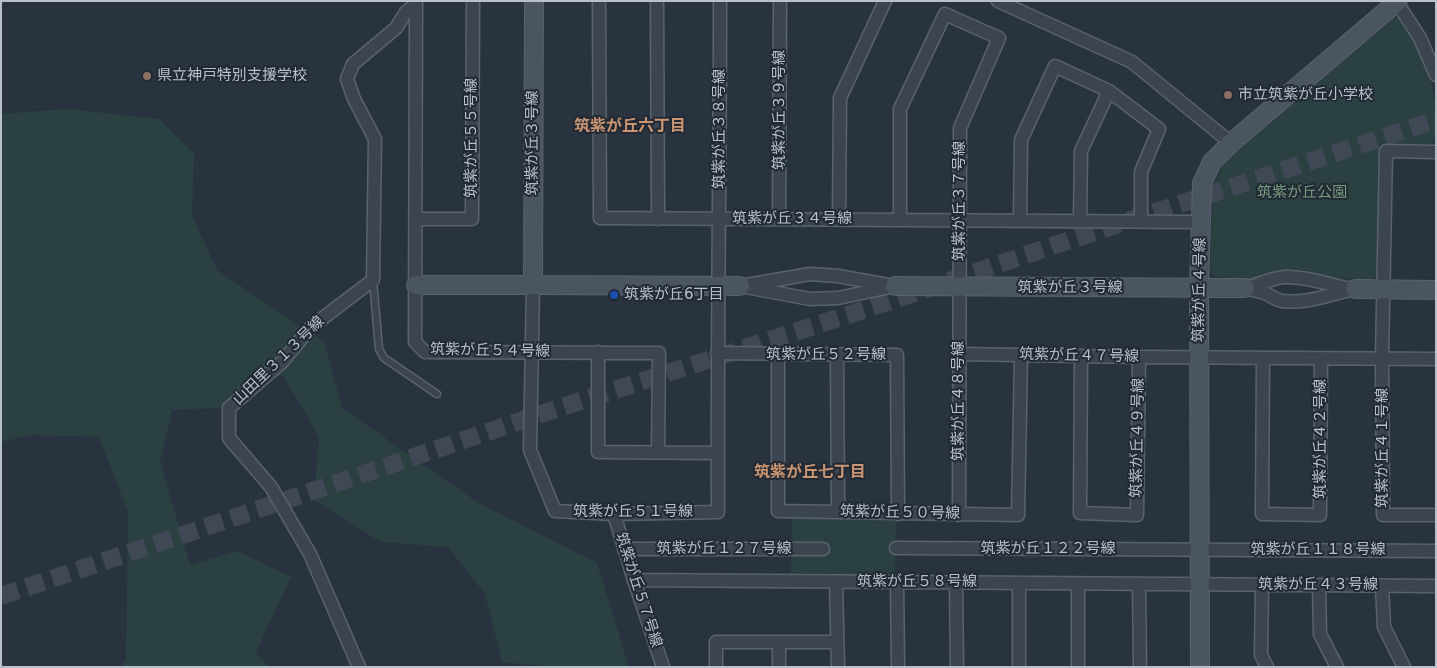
<!DOCTYPE html>
<meta charset="utf-8">
<style>
body{margin:0}
#map{position:relative;width:1437px;height:668px;overflow:hidden;background:#29333f;font-family:"DejaVu Sans",sans-serif}
canvas{display:block}
.frame{position:absolute;inset:0;border:2px solid #b9c0c9;pointer-events:none}
</style>
<div id="map">
<canvas width="1437" height="668"></canvas>
<div class="frame"></div>
</div>
<script>
const g = document.querySelector('canvas').getContext('2d');
g.lineJoin = 'round';
function fill(path, color) { g.fillStyle = color; g.fill(path, 'evenodd'); }
function strokePath(path, color, width, dash) { g.strokeStyle = color; g.lineWidth = width; g.lineCap = dash ? 'butt' : 'round'; g.setLineDash(dash || []); g.stroke(path); }
function drawText(font, color, halo, rows, align = 'center') {
  g.font = font + ' "DejaVu Sans","Noto Sans JP",sans-serif'; g.lineWidth = 4; g.setLineDash([]); g.textBaseline = 'middle'; g.strokeStyle = halo; g.fillStyle = color; for (const [text, x, y, turn = 0] of rows) {
    g.save(); g.translate(x, y); g.rotate((+turn || 0) * Math.PI / 180); g.textAlign = isNaN(turn) ? turn : align; if (halo) g.strokeText(text, 0, 0); g.fillText(text, 0, 0); g.restore();
  }
}
fill(new Path2D(`
 M1393,18H1400C1422,51 1436,82 1436,122C1436,131 1437,138 1432,144H1379L1378,275L1370,280L1325,277L1305,270L1279,271L1261,280L1216,277L1210,272L1213,186L1223,165L1238,148Z
 M68,109L159,119L194,153L192,216L217,270L324,342L342,408L480,504L597,563L629,667H554L502,662L485,594L448,547L381,542L314,500L319,437L284,377L253,371L236,407L172,410L160,461L190,565L237,551L291,577L256,652L268,667H121L126,658L128,512L99,437L29,435L1,442V114Z
 M792,518L896,520L895,578L791,577Z`), '#2b4041');
strokePath(new Path2D(`
 M1,596L559,408L888,302L1046,248L1436,120`), '#3f4854', 18, [18, 9]);
const lane = new Path2D(`
 M373,280L379,349L384,358L437,394`);
const street = new Path2D(`
 M416,1L415,342L425,352L659,353L658,452
 M599,1L600,218L1201,222
 M657,1L658,219
 M998,1L1132,62L1231,143
 M1396,1L1420,38L1436,75
 M1436,152L1386,151L1382,358L1383,515H1436
 M416,219H472L473,1
 M779,219L780,1
 M839,220L840,98L885,1
 M900,220V109L945,14L999,38L960,128L959,515
 M1020,221L1021,140L1055,66L1109,91L1159,129L1141,172V221
 M1080,221L1081,151L1109,91
 M533,285L530,450L555,511L614,514L718,512C717,342 720,171 720,1
 M747,285L810,274L838,276L888,285
 M740,286L810,299L838,298L895,286
 M1245,288C1252,290 1258,291 1264,293C1270,295 1276,300 1282,301C1308,304 1330,294 1355,289
 M1245,288C1258,285 1271,278 1284,277C1305,276 1326,284 1347,288
 M598,352V452L717,453
 M717,353L897,355L898,514
 M778,354V511L1018,515L1021,355
 M959,354L1139,357L1436,359
 M837,355L838,512
 M1081,356L1080,513L1137,515L1139,357
 M1263,358L1262,514L1320,515L1321,358
 M614,514L634,580L663,667
 M896,548L1436,551
 M624,549H823
 M634,580L1436,586
 M836,582L838,667
 M897,582L898,667
 M956,583L957,667
 M1139,584L1140,667
 M1262,585L1261,655L1267,667
 M1319,585L1320,634L1337,667
 M1382,586L1384,627L1404,667
 M779,642V667
 M359,667L310,554L271,487L229,438V408L282,362L311,327L373,280L375,139L354,99L347,79L353,64L396,28L406,12L415,5
 M716,667V642H836
 M1019,667V583
 M1078,667V584`);
const secondary = new Path2D(`
 M534,1L533,285L740,286
 M416,285H533
 M895,286L1245,288
 M1355,289L1436,290
 M1200,667L1199,289L1202,183L1212,162L1231,143L1398,1`);
strokePath(lane, '#5a636c', 9);
strokePath(street, '#5a636c', 15);
strokePath(secondary, '#5a636c', 20);
strokePath(lane, '#3c454f', 6);
strokePath(street, '#3c454f', 12);
strokePath(secondary, '#4b5461', 18);
for (const [x, y, r, color] of [
 [147,76,5,"#8d6e63"],
 [1228,95,5,"#8d6e63"],
 [614,295,5,"#1a4fb4"]
]) { const dot = new Path2D(); dot.arc(x, y, r, 0, 2 * Math.PI); g.fillStyle = color; g.fill(dot); strokePath(dot, '#212a34', 2); }
drawText('15px', '#b9c0c9', '#212a34', [
 ["県立神戸特別支援学校",157,76],
 ["市立筑紫が丘小学校",1238,95],
 ["筑紫が丘6丁目",624,295]
], 'left');
drawText('15px', '#b9c0c9', '#212a34', [
 ["筑紫が丘３９号線",780,110,-90],
 ["筑紫が丘３８号線",720,129,-90],
 ["筑紫が丘５５号線",472,138,-90],
 ["筑紫が丘３号線",533,143,-90],
 ["筑紫が丘３７号線",960,201,-90],
 ["筑紫が丘３４号線",792,219],
 ["筑紫が丘３号線",1070,288],
 ["筑紫が丘４号線",1200,290,-89],
 ["筑紫が丘５４号線",490,351,1],
 ["筑紫が丘５２号線",826,355],
 ["筑紫が丘４７号線",1079,356,1],
 ["山田里３１３号線",279,361,-44],
 ["筑紫が丘４８号線",959,401,-90],
 ["筑紫が丘４９号線",1138,438,-89],
 ["筑紫が丘４２号線",1321,439,-90],
 ["筑紫が丘４１号線",1383,448,-90],
 ["筑紫が丘５１号線",633,512],
 ["筑紫が丘５０号線",900,513,1],
 ["筑紫が丘１２７号線",724,549],
 ["筑紫が丘１２２号線",1048,549],
 ["筑紫が丘１１８号線",1318,550],
 ["筑紫が丘５８号線",917,582],
 ["筑紫が丘４３号線",1318,585],
 ["筑紫が丘５７号線",638,590,72]
]);
drawText('15px', '#7a9d81', '#212a34', [
 ["筑紫が丘公園",1302,193]
]);
drawText('bold 16px', '#cc9572', '#212a34', [
 ["筑紫が丘六丁目",630,127],
 ["筑紫が丘七丁目",810,473]
]);
</script>
